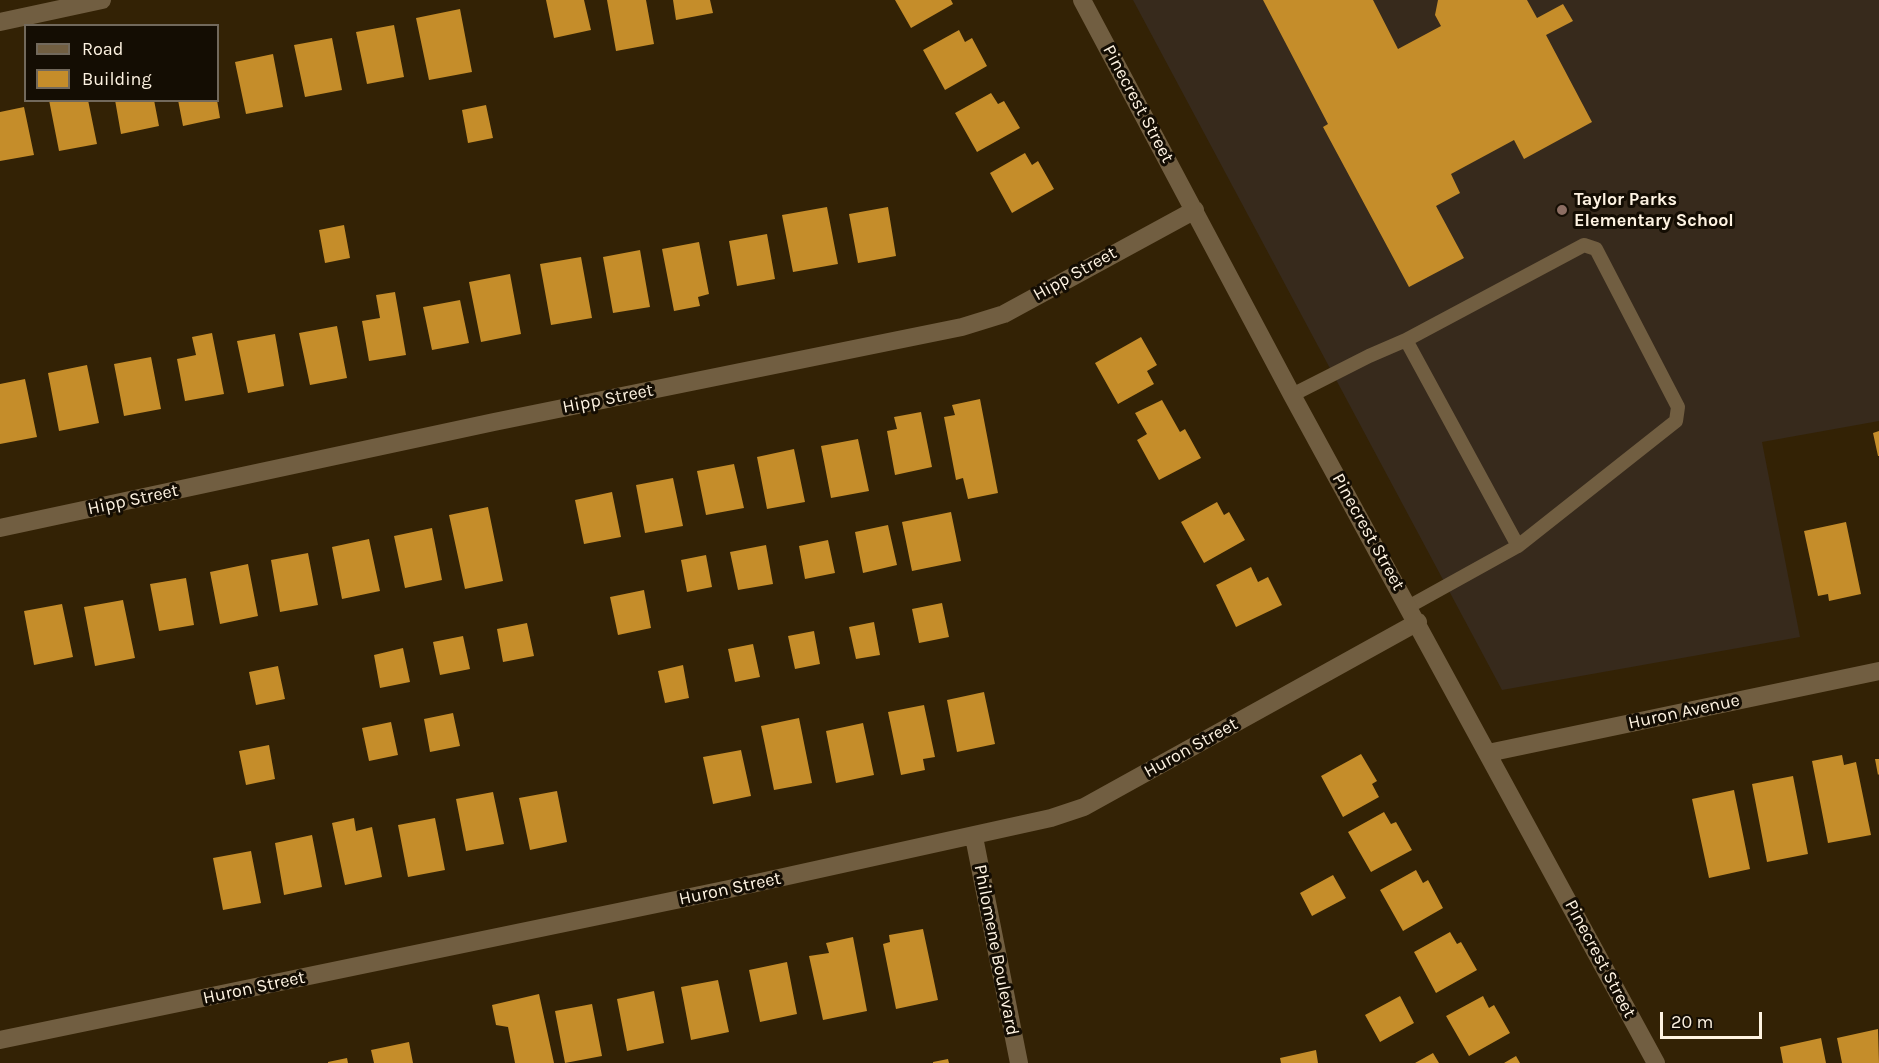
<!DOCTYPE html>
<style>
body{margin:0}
#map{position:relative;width:1879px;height:1063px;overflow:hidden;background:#332205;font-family:Karla,sans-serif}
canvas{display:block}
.legend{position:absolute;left:24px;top:24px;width:195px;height:78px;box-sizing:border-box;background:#140d03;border:2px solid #72695c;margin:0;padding:8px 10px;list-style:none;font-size:18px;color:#fef3e2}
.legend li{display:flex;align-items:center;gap:12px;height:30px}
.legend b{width:30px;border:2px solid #72695c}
.scale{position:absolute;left:1660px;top:1012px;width:102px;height:27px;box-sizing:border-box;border:3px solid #fef3e2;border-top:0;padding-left:8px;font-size:18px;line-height:21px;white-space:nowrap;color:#fef3e2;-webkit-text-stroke:4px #140d03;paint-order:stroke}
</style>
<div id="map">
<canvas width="1879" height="1063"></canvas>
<ul class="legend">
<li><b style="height:8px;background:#715e41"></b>Road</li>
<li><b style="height:16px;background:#c58d2a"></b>Building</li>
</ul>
<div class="scale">20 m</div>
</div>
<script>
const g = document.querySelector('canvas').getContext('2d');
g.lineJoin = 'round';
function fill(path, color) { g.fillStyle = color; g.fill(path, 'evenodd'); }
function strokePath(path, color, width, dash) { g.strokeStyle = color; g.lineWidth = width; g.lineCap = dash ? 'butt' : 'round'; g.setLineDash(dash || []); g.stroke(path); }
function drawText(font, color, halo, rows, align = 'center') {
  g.font = font + ' Karla,sans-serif'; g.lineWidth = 6; g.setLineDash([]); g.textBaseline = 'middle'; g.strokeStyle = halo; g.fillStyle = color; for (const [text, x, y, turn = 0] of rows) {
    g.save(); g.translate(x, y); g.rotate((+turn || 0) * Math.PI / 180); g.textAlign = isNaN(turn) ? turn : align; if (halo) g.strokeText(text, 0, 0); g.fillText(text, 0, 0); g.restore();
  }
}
fill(new Path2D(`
 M1133,0H1879V421L1762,442L1800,637L1502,690Z`), '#372a1c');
fill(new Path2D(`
 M546,0H584L591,30L554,38Z
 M607,0H646L654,44L616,51Z
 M673,0H710L713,13L676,20Z
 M895,0H951L953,4L911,28Z
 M1263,0H1373L1398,49L1441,26L1435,15L1438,0H1527L1537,18L1563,4L1573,21L1546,35L1592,122L1524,159L1514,140L1451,174L1460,193L1436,206L1464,258L1409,287L1323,127L1328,124Z
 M460,9L472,72L429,80L416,18Z
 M394,25L404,77L367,84L356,32Z
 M959,30L965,42L972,38L987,66L945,90L923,50Z
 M332,38L342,90L305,97L294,45Z
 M273,54L283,107L246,114L235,62Z
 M991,93L998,104L1004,101L1020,128L977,152L955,113Z
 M49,100H88L97,144L59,151Z
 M115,100H154L159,126L121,134Z
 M178,100H217L220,118L183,126Z
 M486,105L493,138L468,143L462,110Z
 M24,107L34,155L0,161V112Z
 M1025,153L1032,165L1038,161L1054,189L1012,213L990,173Z
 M827,207L838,264L793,272L782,215Z
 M888,207L896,256L858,263L849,214Z
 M344,225L350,258L325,263L319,230Z
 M767,234L775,279L737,286L729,241Z
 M699,242L709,294L698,297L700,306L674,311L662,249Z
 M640,250L650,307L613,313L603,257Z
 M581,257L592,318L551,325L540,264Z
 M510,274L521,334L481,342L469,282Z
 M395,292L406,355L369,361L362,321L380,318L376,295Z
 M460,300L469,343L432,350L423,307Z
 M337,326L347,378L310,385L299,333Z
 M212,333L224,394L185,401L177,359L196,355L192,337Z
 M275,334L284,386L248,393L237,341Z
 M1141,337L1157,365L1147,371L1154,384L1118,404L1095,363Z
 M151,357L161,409L124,416L114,364Z
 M87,365L99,423L59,431L48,373Z
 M25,379L37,437L0,444V384Z
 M980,399L998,493L968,499L963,478L956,480L944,417L955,415L952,405Z
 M1162,400L1180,432L1185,429L1201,458L1159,480L1137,440L1147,434L1135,413Z
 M921,412L932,467L895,475L887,431L897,429L894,417Z
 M1879,431V456H1878L1873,433Z
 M858,439L869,491L831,498L821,446Z
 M794,449L805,502L767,509L757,457Z
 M734,464L744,508L706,515L697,471Z
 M673,478L683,526L645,533L636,485Z
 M612,492L621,537L584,544L575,500Z
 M1217,502L1224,515L1229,512L1245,540L1204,563L1181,522Z
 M488,507L503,581L465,589L449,515Z
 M951,512L961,561L912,571L902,522Z
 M1846,522L1861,594L1829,601L1828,594L1818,596L1804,531Z
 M888,525L897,565L863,573L855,532Z
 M432,528L442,580L405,588L394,536Z
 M369,539L380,591L342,599L332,547Z
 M828,540L835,573L805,579L799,546Z
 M766,545L773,584L738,590L730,552Z
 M308,553L318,605L280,612L271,560Z
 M706,555L712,587L687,592L681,560Z
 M248,564L258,616L220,624L210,572Z
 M1251,567L1258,582L1268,577L1282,605L1236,627L1216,585Z
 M186,578L194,625L159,631L150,584Z
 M644,590L651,628L618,635L610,597Z
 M123,600L135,658L95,666L84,607Z
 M942,603L949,637L919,643L912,609Z
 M62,604L73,657L34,665L24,611Z
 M874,622L880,655L856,659L849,627Z
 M527,623L534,656L503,662L497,629Z
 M814,631L820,664L795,669L788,636Z
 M463,636L470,669L440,675L433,642Z
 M753,644L760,677L735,682L728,649Z
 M403,648L410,682L380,688L374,655Z
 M683,665L689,698L665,703L658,671Z
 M278,666L285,699L256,705L249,672Z
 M984,692L995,744L957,752L947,700Z
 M924,705L935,757L923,759L925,770L901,775L888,712Z
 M453,713L460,746L430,752L424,719Z
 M799,718L812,783L774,790L761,726Z
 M391,722L398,755L369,761L362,728Z
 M863,723L874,775L836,783L826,731Z
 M269,745L275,779L246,785L239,751Z
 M741,750L751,796L713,804L703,757Z
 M1361,754L1377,781L1372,784L1379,797L1343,817L1321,776Z
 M1842,755L1844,765L1856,762L1871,835L1828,843L1812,761Z
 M1875,759H1879V774L1878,775Z
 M1793,776L1808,854L1767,862L1752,784Z
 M1734,790L1750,869L1709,878L1692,799Z
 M557,791L567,842L530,850L519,798Z
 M493,792L504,844L466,851L456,799Z
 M1384,812L1391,824L1396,822L1412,850L1371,872L1348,832Z
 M354,818L356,831L372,827L382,877L345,885L332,823Z
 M435,818L445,870L408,877L398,825Z
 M312,835L322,887L284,895L275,843Z
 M251,851L261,903L223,910L213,858Z
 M1416,870L1423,883L1428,880L1443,908L1403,931L1380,890Z
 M1333,875L1346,898L1312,916L1300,893Z
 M923,929L938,1000L896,1009L883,944L890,942L889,935Z
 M1450,932L1457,944L1461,942L1477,970L1436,993L1414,952Z
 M853,937L867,1011L823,1020L809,956L829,953L826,943Z
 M787,962L797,1014L760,1022L749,970Z
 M718,980L729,1032L691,1040L681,987Z
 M654,991L664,1043L627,1051L617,999Z
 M539,994L554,1063H515L508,1027L496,1025L492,1005Z
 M1400,996L1414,1023L1380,1042L1365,1015Z
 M1483,996L1489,1008L1494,1005L1510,1033L1469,1056L1446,1016Z
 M592,1004L602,1056L565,1063L555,1011Z
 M1878,1029L1879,1063H1842L1837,1038Z
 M1821,1038L1826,1063H1783L1780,1047Z
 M409,1042L413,1063H374L371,1050Z
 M1316,1050L1318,1063H1281L1280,1058Z
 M1433,1053L1439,1063H1415Z
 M1516,1056L1520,1063H1504Z
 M347,1058L348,1063H328V1062Z
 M948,1059L949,1063H933V1062Z`), '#c58d2a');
strokePath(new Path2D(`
 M1406,340L1518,546
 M1292,395L1369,356L1406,340L1584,245L1596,249L1678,407L1676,421L1518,546L1408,607`), '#715e41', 14);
strokePath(new Path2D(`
 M1082,0L1292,395L1656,1063
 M0,22L102,0
 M0,528L494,422L962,327L1004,314L1195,210
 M1488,753L1879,671
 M974,837L1019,1063
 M0,1040L729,889L1051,818L1084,807L1418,622`), '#715e41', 18);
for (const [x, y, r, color] of [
 [1562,210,6,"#8d6e63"]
]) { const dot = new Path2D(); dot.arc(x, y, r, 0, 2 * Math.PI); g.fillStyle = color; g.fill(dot); strokePath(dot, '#140d03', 2); }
drawText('18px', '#fef3e2', '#140d03', [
 ["Pinecrest Street",1138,104,62],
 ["Hipp Street",1075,274,-29],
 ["Hipp Street",608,399,-11],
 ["Hipp Street",133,500,-12],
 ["Pinecrest Street",1368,532,61],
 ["Huron Avenue",1684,712,-12],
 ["Huron Street",1191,748,-29],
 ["Huron Street",730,889,-12],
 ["Philomene Boulevard",996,950,79],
 ["Pinecrest Street",1600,959,62],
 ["Huron Street",254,988,-12]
]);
drawText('bold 18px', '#fef3e2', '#140d03', [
 ["Taylor Parks",1574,200],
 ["Elementary School",1574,221]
], 'left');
</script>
